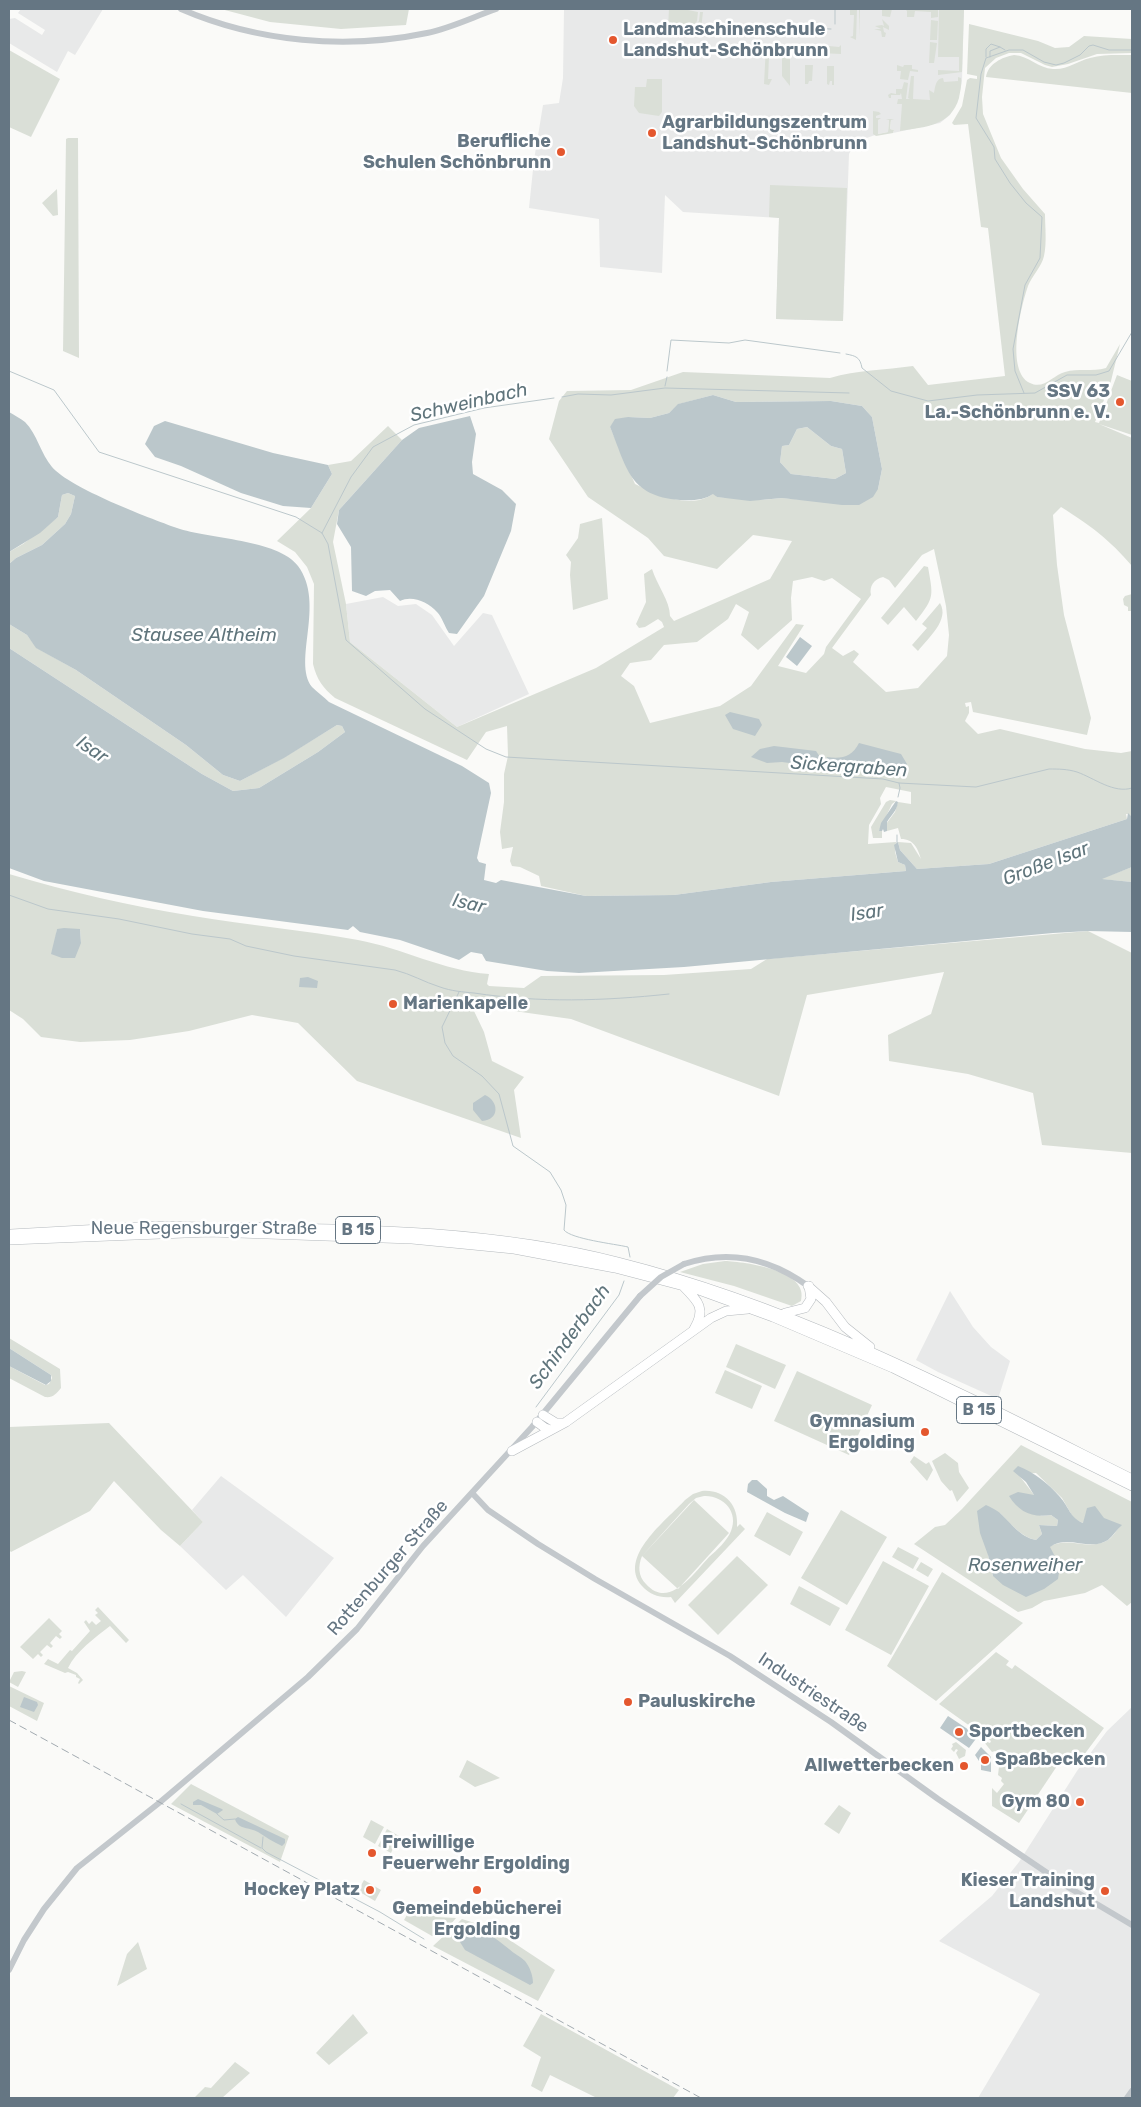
<!DOCTYPE html>
<meta charset="utf-8">
<style>
body{margin:0}
#map{position:relative;width:1141px;height:2107px;overflow:hidden;background:#fafaf8;font-family:Rubik,sans-serif}
canvas{display:block}
.frame{position:absolute;inset:0;border:10px solid #657683;pointer-events:none}
</style>
<div id="map">
<canvas width="1141" height="2107"></canvas>
<div class="frame"></div>
</div>
<script>
const g = document.querySelector('canvas').getContext('2d');
g.lineJoin = 'round';
function fill(path, color) { g.fillStyle = color; g.fill(path, 'evenodd'); }
function strokePath(path, color, width, dash) { g.strokeStyle = color; g.lineWidth = width; g.lineCap = dash ? 'butt' : 'round'; g.setLineDash(dash || []); g.stroke(path); }
function drawText(font, color, halo, rows, align = 'center') {
  g.font = font + ' Rubik,sans-serif'; g.lineWidth = 5; g.setLineDash([]); g.textBaseline = 'middle'; g.strokeStyle = halo; g.fillStyle = color; for (const [text, x, y, turn = 0] of rows) {
    g.save(); g.translate(x, y); g.rotate((+turn || 0) * Math.PI / 180); g.textAlign = isNaN(turn) ? turn : align; if (halo) g.strokeText(text, 0, 0); g.fillText(text, 0, 0); g.restore();
  }
}
fill(new Path2D(`
 M21,9H103L75,55L68,51L57,72L9,43V19L15,18L42,35L45,30L18,13Z
 M564,9H964L962,81L958,100L950,115L940,123L893,133L894,130L890,129L891,120H889L888,132L878,134L855,142L849,154L843,321L776,319L779,218L683,212L665,195L662,273L600,267L599,219L529,208L534,160L543,105L559,103L563,78Z
 M383,597L398,606L416,604L432,615L454,646L483,613L492,615L529,694L457,727L350,642L346,604Z
 M950,1291L973,1327L991,1347L1010,1361L998,1399L938,1372L916,1360Z
 M221,1476L334,1558L286,1617L243,1575L226,1590L180,1546L203,1522L192,1510Z
 M1132,1707V2098H978L1040,1994L939,1941L992,1896L1019,1862L1077,1771L1107,1731Z`), '#e8e9e9');
fill(new Path2D(`
 M221,9H409L406,25L341,29L270,22Z
 M669,9H683L698,12L697,21L688,32L670,31L668,28Z
 M850,9H857L856,40L850,37L853,36L854,15H850Z
 M859,9H892L890,17L882,16V10L860,9L859,37Z
 M905,9H938V17L931,18V12L915,11L914,17H907V11Z
 M939,9H964L962,72L938,75V70L959,71V57H938Z
 M700,12H703L701,29L697,32H690L699,21Z
 M882,19L889,26V30L883,27L884,32L886,33L885,37H882L881,31L874,29H881L875,26L882,25L884,26Z
 M931,20L938,21L937,40H930Z
 M969,24L1038,41L1055,48L1069,47L1084,36L1132,39V53L1097,54L1068,64L1052,67L1045,65L1021,53H1009L996,58L985,68L982,97L983,114L1001,158L1023,189L1045,214C1045,226 1047,243 1044,256C1042,266 1032,276 1028,286C1021,306 1005,371 1030,383C1044,390 1053,375 1065,372C1078,368 1092,372 1106,368L1120,344L1110,385L1095,422L1099,423L1117,375L1132,381V435L1099,424L1132,438V566C1110,540 1090,525 1061,507L1053,515L1057,565L1064,615L1091,718L1087,735L973,712L971,702L965,703L966,707L969,706V713L965,721L978,734L1000,729L1085,749L1121,753L1132,751V817L1128,814H1126L1127,819L989,864L917,869L900,850L898,842L911,843L921,859C918,849 914,839 901,839L898,828L887,831L886,824L895,812L898,802L911,804V792L886,787L880,798L881,804L869,825L868,844L896,842L895,852L898,862L905,865L906,871L771,882L674,895L586,896L541,886L539,876L520,867L512,866L510,861L513,847L502,849L500,832L504,802V774L508,756L507,726L486,732L467,760L335,698C323,688 317,680 313,664L314,584L307,567L295,552L277,541L311,508L332,474L328,465L351,461L388,426L402,440L339,510L333,542L346,604L350,642L457,727L596,668L664,627L662,622L658,619L645,627L639,628L636,624L646,602L644,574L652,569C657,585 670,601 670,616L674,621L770,579L792,541L753,535L717,569L664,556L648,538L588,497L549,439L559,401L567,391L631,390L683,372L830,378C857,370 885,370 913,366L928,385L1005,376L988,228L981,227L968,124L954,125L952,123L962,106L967,80L970,78L977,79V76L967,74ZM713,395L736,402L831,401L862,406L872,417L882,469L878,489L806,500L782,498L762,500L717,497L714,493C691,511 657,494 635,484L610,427L628,417L650,418L669,413L679,404ZM934,549L946,606L949,635L947,656L918,688L886,692L853,662L859,654L854,650L843,656L832,648L871,595C869,586 874,579 883,577L889,580L895,588L922,555ZM812,577L824,581L832,578L861,599L826,647L824,654L806,673L778,666L804,625L796,624L751,686L720,706L650,723L634,686L621,676L630,663L651,660L664,645L697,642L728,619L736,604L749,612L741,635L758,650L792,620L791,598L793,581Z
 M930,42L937,43L934,63H929Z
 M800,44L801,46L818,47L819,45L839,47L841,45V54L800,52Z
 M766,45H774L773,57H769L768,79H772L769,85L764,84Z
 M782,49H794V52H790V86L782,76Z
 M9,50L60,79L31,137L9,127Z
 M1014,55C1029,56 1038,68 1053,69C1068,70 1077,61 1090,58C1104,54 1118,55 1132,55V93L986,77C988,64 1002,57 1014,55Z
 M805,65H813L812,81H809L808,84H805Z
 M897,65L903,67L904,65H912V69L918,70V72L910,71L908,80L900,79L901,71H897Z
 M827,66H834V85H832V81H830L829,85L827,84Z
 M911,76H914L913,99L930,100L929,90L934,93C935,87 936,78 943,78L944,82L958,81V77L961,78C962,85 960,92 959,98C951,126 925,127 900,131L902,104H897L898,99H902L901,93L900,95H891V98H889L888,95L891,93L896,94V89H902L904,82L908,83L906,99H910L908,98Z
 M647,79H662V112L659,116L639,113L634,106L635,87H646Z
 M873,111L879,112L881,114L876,116V118H881L878,120V134L888,132L889,120L886,119H894L891,120L890,129L894,130L893,133L876,136L873,134Z
 M68,138H78L79,358L63,351L66,139Z
 M770,185L847,188L843,321L776,319L779,218L769,217Z
 M57,189L58,215L53,216L42,203Z
 M807,427L831,446L842,449L846,473L835,479L791,474L780,462L782,446L789,445L797,429Z
 M68,493L75,496L71,514L65,524L42,545L16,558L9,564V552L23,544L58,517L62,495Z
 M602,518L608,599L573,610L570,575L571,562L566,555L578,538L580,524Z
 M924,566L928,567C933,596 935,597 916,621L904,607L888,625L881,618Z
 M1132,594V611H1128V607L1124,605L1123,599L1125,596Z
 M940,603C950,620 928,638 918,651L912,645L927,628L922,624Z
 M9,624L27,635L37,648L76,670L186,745L223,775L240,781L283,758L337,725L342,726L345,732L318,752L259,788L233,791L202,774L9,648Z
 M890,800L896,801L892,804L879,831H882V838H873L871,827L886,802Z
 M1132,867V882L1100,879Z
 M9,874C69,892 130,906 193,916C248,925 303,930 358,940C402,948 444,971 489,974L487,984L489,986L524,988L541,976L664,975L751,969L767,959L1088,931L1132,953V1153L1042,1145L1033,1093L968,1074L889,1061L888,1035L931,1014L944,972L807,995L779,1096L571,1019L514,1011L473,1002L474,1011L484,1032L492,1061L524,1077L514,1090L521,1138L357,1081L298,1023L252,1015L189,1031L130,1040L80,1042L41,1037L23,1019L9,1010ZM57,929H80L81,943L55,942Z
 M725,1261C745,1262 810,1270 801,1301L792,1306L734,1286L680,1272L703,1264Z
 M9,1338L60,1369L61,1388C56,1394 53,1398 45,1397L9,1378V1366L45,1385L49,1384L52,1378L51,1375L9,1348Z
 M736,1344L786,1365L775,1389L726,1367Z
 M725,1370L762,1386L752,1409L715,1393Z
 M797,1371L872,1405L849,1455L774,1421Z
 M109,1423L203,1522L180,1546L161,1530L114,1481L90,1511L11,1552L9,1550V1427Z
 M885,1436L911,1443V1449L896,1445L884,1449L874,1442L877,1438Z
 M1021,1445L1132,1502V1602L1127,1606L1102,1585L1085,1593L1044,1601L1032,1608L1018,1612L914,1544L935,1527L945,1525L962,1509ZM1036,1473L1062,1498L1074,1519L1083,1523L1121,1525C1117,1529 1113,1537 1108,1540C1088,1552 1068,1535 1049,1547L1060,1566L993,1576L988,1555L1000,1513C1010,1523 1021,1537 1036,1540L1042,1534L1039,1525L1057,1526L1058,1520L1051,1515L1041,1516L1029,1495L1035,1496L1018,1474Z
 M945,1453L958,1463L959,1472L969,1488L957,1502L952,1490L950,1491L941,1481L932,1461Z
 M914,1456L926,1464L929,1462L933,1470L927,1481L910,1462Z
 M702,1491C724,1489 739,1505 737,1527L740,1524L745,1529L675,1603L671,1597C660,1598 650,1595 642,1586C617,1557 667,1520 685,1500L693,1494ZM704,1496C723,1495 739,1512 731,1531C727,1541 717,1550 709,1557C694,1573 669,1610 646,1584C638,1576 638,1566 642,1556L678,1589L729,1533L694,1500L642,1556L689,1504L696,1498Z
 M841,1510L887,1537L847,1605L801,1578Z
 M767,1512L803,1532L790,1556L754,1536Z
 M898,1547L919,1558L913,1569L892,1557Z
 M737,1556L768,1585L718,1635L688,1605Z
 M883,1561L929,1586L891,1655L845,1630Z
 M921,1562L933,1569L928,1577L916,1570Z
 M942,1572L1023,1623L936,1701L887,1666Z
 M799,1586L840,1608L830,1626L790,1604Z
 M98,1607L129,1640L126,1643L110,1626C96,1637 76,1651 68,1668L77,1673L83,1680L79,1684L78,1683L80,1679L76,1677V1675L68,1672L65,1673L44,1664L48,1659L58,1664L70,1650L72,1651L90,1631L84,1622L86,1620L89,1624L92,1621L96,1625L101,1621L95,1615L98,1613L95,1610Z
 M49,1618L62,1631L59,1634L62,1637L60,1639L56,1636L50,1643L53,1646L51,1648L47,1645L40,1652L43,1655L41,1657L38,1654L33,1659L20,1647Z
 M996,1652L1009,1661L1006,1665L1012,1669L1015,1665L1104,1728L1075,1767L1061,1760L1019,1823L992,1806V1788L997,1793L1004,1784L1001,1781L1002,1778L998,1775L1000,1759L995,1751L992,1752L984,1742L985,1741L990,1743L991,1741L939,1704Z
 M22,1671L26,1672L18,1687L9,1682L14,1672Z
 M9,1686L44,1703L37,1721L9,1706Z
 M956,1742L966,1750L965,1756L959,1759L956,1753L958,1750L956,1749L954,1752L951,1749L953,1746L952,1744Z
 M467,1760L500,1778L475,1787L459,1777Z
 M191,1784L289,1836L280,1862L171,1804Z
 M839,1805L851,1813L839,1834L824,1824Z
 M371,1820L384,1827L375,1844L363,1837Z
 M387,1829L399,1836L391,1853L378,1846Z
 M364,1880L381,1890L375,1901L358,1891Z
 M412,1906L436,1917L456,1918L446,1930L432,1936L404,1920Z
 M462,1919L493,1929L555,1970L538,2001L433,1946Z
 M138,1942L147,1969L117,1986L127,1954Z
 M353,2014L368,2033L329,2065L316,2053Z
 M541,2014L679,2090L673,2098H597L550,2075L542,2092L531,2086L541,2057L523,2046Z
 M235,2062L250,2073L222,2098H194L205,2087L211,2088Z`), '#dadfd7');
fill(new Path2D(`
 M713,395L736,402L831,401L862,406L872,417L882,469L878,489L873,497L859,505H842L782,498L750,501L717,497L713,494C705,500 691,501 680,500C629,496 627,468 610,427L615,419L628,417L650,418L669,413L678,404ZM807,427L831,446L842,449L846,473L835,479L791,474L780,462L782,446L789,445L797,429Z
 M9,412C14,415 20,418 25,422C37,434 41,454 52,467C70,488 149,518 177,528C208,539 278,539 298,566C326,604 292,661 312,687C317,692 324,697 329,702L462,766L489,783L491,793L477,858L479,862L486,864L484,880L496,883L501,880L586,896L674,895L771,882L906,871L905,865L898,862L894,845L898,842L900,850L917,869L989,864L1127,819L1128,813L1132,817V867L1102,879L1132,882V932L1088,931L1053,933L684,967L579,973L547,971L486,961L482,954L471,952L459,960L400,940L360,932L353,926L348,930L203,911L44,881L9,868V648L202,774L233,791L259,788L318,752L345,732L342,726L337,725L284,758L240,781L223,775L186,745L76,670L36,648L27,635L9,624V564L16,558L42,545L65,524L71,514L75,496L68,493L62,495L58,517L40,533L9,552Z
 M470,416L476,434L472,462L473,474L502,490L516,504L511,531L484,596L457,634L449,633C445,627 442,617 437,612C428,602 412,595 400,601L390,590L375,591L366,596L352,591L351,547L337,524L339,510L402,440L419,428Z
 M165,421L273,453L328,465L332,474L311,508L283,506L241,493L181,466L155,457L145,444L154,426Z
 M800,637L812,646L797,666L786,657Z
 M730,712L759,719L762,725L755,736L733,729L725,715Z
 M859,743L901,754L907,764L904,770L837,769L833,765L824,766L827,757C842,759 852,757 859,743Z
 M774,746L816,751L820,757L818,764L812,766L782,762L767,763L751,757L760,749Z
 M896,801L898,802C897,811 891,815 887,822V831L884,832L883,829L882,831H879L881,823Z
 M64,928L80,929L81,943L75,958H62L51,954L57,929Z
 M308,977L318,981L317,988L299,987L300,978Z
 M485,1095C499,1101 500,1120 482,1121L473,1110V1103Z
 M9,1348L51,1375V1381L46,1385L9,1366Z
 M1018,1466C1035,1473 1048,1483 1060,1497C1069,1507 1070,1518 1083,1523L1087,1508L1095,1506L1104,1518L1122,1525C1117,1529 1113,1536 1108,1540C1089,1552 1068,1534 1050,1547L1060,1566L1058,1579L1044,1589L1026,1597L1003,1585L993,1576L988,1555L980,1533L977,1511L986,1505C991,1507 996,1510 1000,1513C1011,1523 1020,1537 1036,1540L1042,1534L1039,1525L1057,1526L1058,1520L1051,1515C1032,1518 1019,1512 1009,1496L1018,1492L1034,1495L1026,1482L1013,1471Z
 M752,1480H757L767,1489V1496L774,1500L783,1496L809,1513L806,1522L785,1513L747,1492L748,1484Z
 M24,1697L37,1702L38,1705L34,1712L20,1707Z
 M948,1716L978,1736L969,1748L940,1728Z
 M981,1747L991,1757V1772L981,1770V1761H979L975,1755Z
 M198,1799L222,1809L223,1810L217,1814L201,1805H193V1802Z
 M238,1817L285,1839V1843L282,1846C273,1842 266,1837 258,1832C250,1827 238,1830 235,1819Z
 M471,1928C486,1929 497,1940 509,1949C514,1954 520,1956 525,1961C530,1967 533,1976 533,1983L530,1985L465,1950L460,1942V1935Z`), '#bbc7cb');
strokePath(new Path2D(`
 M835,24V9
 M787,27L831,29
 M986,57V49L991,44L1000,47
 M990,57V51L1000,47L1005,50
 M846,354C856,356 860,357 862,368L891,391L928,401L977,395L1035,393L1067,375H1096L1109,371L1132,332
 M9,371L54,390L99,452L296,517L322,533L328,544L346,640L425,709L486,749L506,757L883,779L899,783L976,787L1049,769C1059,769 1067,769 1077,772C1094,778 1114,794 1132,788
 M667,371L671,340L729,343L745,340L840,353
 M665,386L667,377
 M1024,393L1015,371L1013,349L1025,285L1040,258L1042,217L1026,203L1010,183L995,159L994,147L976,118L981,74L986,58L1009,50H1023L1044,62L1056,65L1064,63L1080,55L1089,46L1093,45L1109,50H1132
 M562,397L578,394L611,395L665,388L849,393
 M322,533L351,477L373,447L414,425L484,408L554,398
 M898,797L900,788L899,783
 M897,835V843
 M9,895L48,909L119,919L192,934L230,939L246,946L294,956L395,970C411,974 424,982 440,987C451,991 463,992 474,993C540,1003 603,1001 669,994
 M459,992L442,1027L445,1043L453,1056L482,1076L499,1094L513,1146L550,1172L561,1190L566,1205L564,1230C571,1239 615,1244 628,1247L630,1257
 M536,1407L619,1295L624,1281
 M181,1804L261,1848
 M217,1814L224,1820L235,1819
 M263,1837L262,1848L266,1852L380,1912L424,1939`), '#bbc7cb', 1);
const highway = new Path2D(`
 M235,1227C363,1229 493,1230 618,1262C801,1308 964,1395 1132,1479
 M11,1234L155,1226L205,1227
 M9,1240L210,1232L412,1239L514,1249L615,1268L699,1290L773,1317L893,1368L1132,1486
 M808,1286L826,1302L845,1327L870,1347
 M684,1287C699,1302 706,1309 694,1329
 M785,1313L805,1308L811,1299L809,1286
 M543,1415L556,1423H564
 M537,1422L545,1428L551,1430
 M512,1451L566,1422L711,1318L726,1311L748,1309`);
strokePath(highway, '#b4b9bd', 10);
strokePath(new Path2D(`
 M181,9C257,42 346,50 427,33C451,28 473,17 496,9
 M684,1264C729,1249 771,1259 808,1286
 M473,1494L488,1510L538,1544L595,1579L730,1656L831,1722L938,1799L1068,1887L1132,1925
 M9,1970L24,1940L44,1909L77,1868L159,1803L308,1677L357,1629L423,1546L532,1427L640,1296
 M1127,2098L1132,2091`), '#c3c8cc', 6);
strokePath(highway, '#fff', 9);
strokePath(new Path2D(`
 M9,1720L701,2098`), '#a2aab0', 1, [8, 4]);
strokePath(new Path2D(`
 M640,1296L661,1277L684,1264`), '#c3c8cc', 6);
for (const [x, y, r, color] of [
 [613,40,5,"#e4572e"],
 [652,133,5,"#e4572e"],
 [561,152,5,"#e4572e"],
 [1120,402,5,"#e4572e"],
 [393,1004,5,"#e4572e"],
 [925,1432,5,"#e4572e"],
 [628,1702,5,"#e4572e"],
 [959,1732,5,"#e4572e"],
 [985,1760,5,"#e4572e"],
 [964,1766,5,"#e4572e"],
 [1080,1802,5,"#e4572e"],
 [372,1853,5,"#e4572e"],
 [370,1890,5,"#e4572e"],
 [477,1890,5,"#e4572e"],
 [1105,1891,5,"#e4572e"]
]) { const dot = new Path2D(); dot.arc(x, y, r, 0, 2 * Math.PI); g.fillStyle = color; g.fill(dot); strokePath(dot, '#fff', 2); }
for (const [x, y, w] of [
 [358,1230,45],
 [979,1410,45]
]) { const box = new Path2D(); box.roundRect(x - w / 2, y - 13.5, w, 27, 4); g.fillStyle = '#fff'; g.fill(box); strokePath(box, '#657683', 1); }
drawText('bold 16px', '#657683', null, [
 ["B 15",358,1230],
 ["B 15",979,1410]
]);
drawText('bold 18px', '#657683', '#fff', [
 ["Landmaschinenschule",623,30],
 ["Landshut-Schönbrunn",623,51],
 ["Agrarbildungszentrum",662,123],
 ["Landshut-Schönbrunn",662,144],
 ["Berufliche",551,142,"right"],
 ["Schulen Schönbrunn",551,163,"right"],
 ["SSV 63",1110,392,"right"],
 ["La.-Schönbrunn e. V.",1110,413,"right"],
 ["Marienkapelle",403,1004],
 ["Gymnasium",915,1422,"right"],
 ["Ergolding",915,1443,"right"],
 ["Pauluskirche",638,1702],
 ["Sportbecken",969,1732],
 ["Spaßbecken",995,1760],
 ["Allwetterbecken",954,1766,"right"],
 ["Gym 80",1070,1802,"right"],
 ["Freiwillige",382,1843],
 ["Feuerwehr Ergolding",382,1864],
 ["Kieser Training",1095,1881,"right"],
 ["Landshut",1095,1902,"right"],
 ["Hockey Platz",360,1890,"right"],
 ["Gemeindebücherei",477,1909,"center"],
 ["Ergolding",477,1930,"center"]
], 'left');
drawText('18px', '#657683', '#fff', [
 ["Neue Regensburger Straße",204,1229],
 ["Rottenburger Straße",388,1568,-49],
 ["Industriestraße",813,1693,34]
]);
drawText('italic 19px', '#60757c', '#fff', [
 ["Schweinbach",469,403,-13],
 ["Stausee Altheim",204,636],
 ["Isar",92,750,34],
 ["Sickergraben",849,767,4],
 ["Große Isar",1046,864,-21],
 ["Isar",469,904,13],
 ["Isar",867,913,-9],
 ["Schinderbach",570,1337,-54],
 ["Rosenweiher",1025,1566]
]);
</script>
